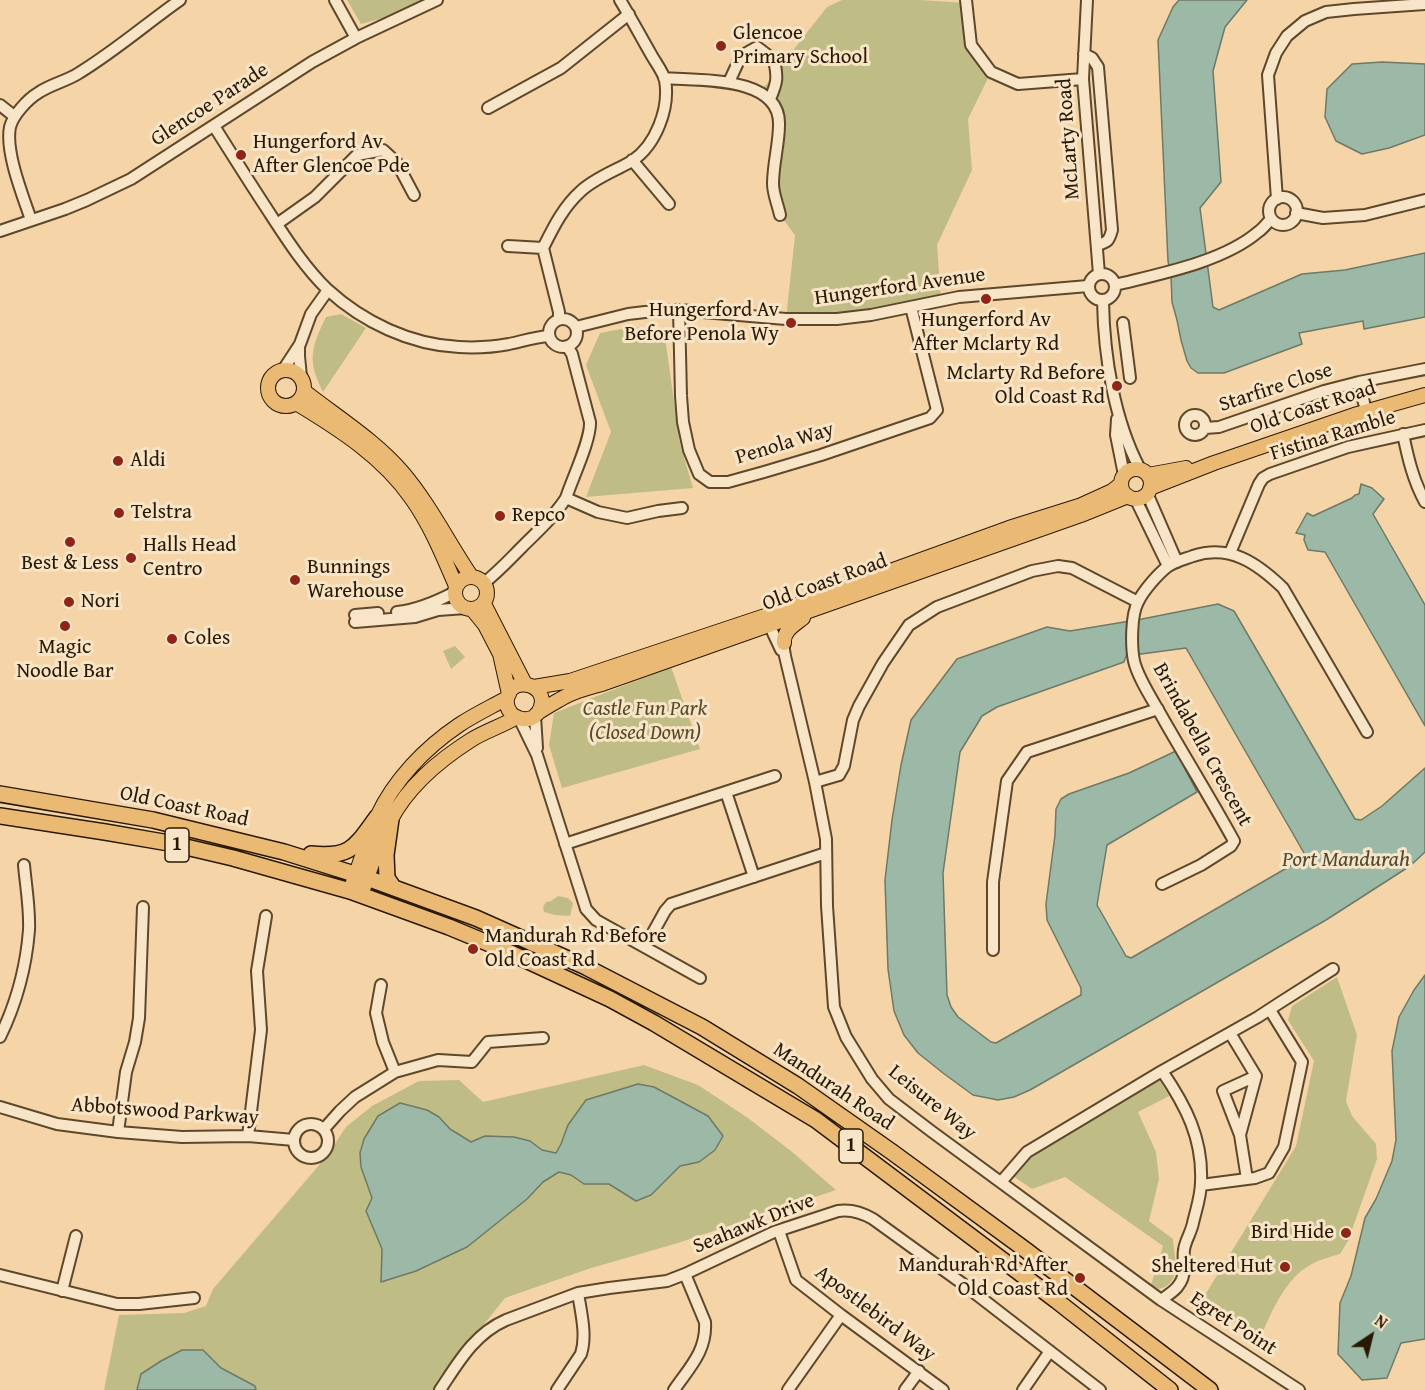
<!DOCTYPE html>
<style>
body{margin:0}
#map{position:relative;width:1425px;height:1390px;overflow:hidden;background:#f5d5a8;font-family:"Gentium Book Plus",serif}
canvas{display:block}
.north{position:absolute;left:1341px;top:1306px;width:60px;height:60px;-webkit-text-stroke:4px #f8e4c6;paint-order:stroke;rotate:35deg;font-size:16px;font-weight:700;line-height:24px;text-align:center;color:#2a1902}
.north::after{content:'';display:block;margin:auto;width:21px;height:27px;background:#2a1902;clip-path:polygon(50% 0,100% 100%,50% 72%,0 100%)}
</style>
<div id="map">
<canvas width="1425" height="1390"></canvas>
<div class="north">N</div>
</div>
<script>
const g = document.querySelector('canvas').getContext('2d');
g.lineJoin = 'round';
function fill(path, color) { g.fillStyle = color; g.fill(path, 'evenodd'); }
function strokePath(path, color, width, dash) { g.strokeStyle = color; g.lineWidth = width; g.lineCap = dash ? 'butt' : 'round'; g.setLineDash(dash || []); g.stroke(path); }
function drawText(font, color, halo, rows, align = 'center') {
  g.font = font + ' "Gentium Book Plus",serif'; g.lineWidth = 6; g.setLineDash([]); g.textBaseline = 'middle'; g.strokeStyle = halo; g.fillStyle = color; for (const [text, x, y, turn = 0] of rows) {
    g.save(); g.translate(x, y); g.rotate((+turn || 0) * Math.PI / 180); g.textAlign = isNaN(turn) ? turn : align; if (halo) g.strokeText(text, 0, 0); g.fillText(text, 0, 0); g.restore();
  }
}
fill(new Path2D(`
 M347,0H422L383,18L361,24Z
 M842,0H920L966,3L971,45L991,72L968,119L972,170L937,245L941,301L871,315L786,319L795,235L780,215L773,185L780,122L761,91L827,7Z
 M341,314L366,328L323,392C307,360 311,348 326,317Z
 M632,327L664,330L680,444L693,488L586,497L611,432L586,365L600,333Z
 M455,646L465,657L451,669L443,651Z
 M671,667L700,749L562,788L549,745L554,713Z
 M558,896L568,898L573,903L570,916L555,915L544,912L543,907L546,902L551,901Z
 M1337,977L1357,1035L1346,1101L1352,1116L1376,1144L1377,1159L1348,1241L1340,1254C1333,1256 1325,1258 1318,1261C1286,1274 1273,1310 1260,1338L1202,1300L1296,1146L1314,1061L1288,1020L1292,1006Z
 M644,1065L698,1085L748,1118L791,1151L836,1190L678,1243L588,1269L505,1298L466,1347L437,1390H104L119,1315L184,1313L206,1306L213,1289L326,1157L346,1127L372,1106L419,1081L459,1080L483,1102Z
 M1159,1080L1169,1096L1138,1112L1156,1152L1159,1179L1149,1221L1173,1239C1174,1258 1183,1283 1159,1289L1151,1285L1163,1246L1065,1177L1032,1189L1013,1176L1029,1157Z`), '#c0bc85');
const water = new Path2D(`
 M1179,0H1247L1225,27L1213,71L1221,182L1200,208L1213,307L1219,310L1302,274L1345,270L1425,253V317L1364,329L1363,321L1299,333L1302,344L1224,373H1198L1191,368L1187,361L1181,340L1177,320L1172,302L1171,276L1168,261L1158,40L1173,7Z
 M1382,62L1425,64V135L1389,148L1362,154L1336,141L1325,117L1327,89L1352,64Z
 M1361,484L1372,488L1384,499L1373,514L1425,605V726L1325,552L1308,550L1304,540L1305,535L1296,533L1307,513L1313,516L1352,498L1355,495L1359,494Z
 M1218,604L1234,611L1355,819L1361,820L1382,806L1425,768V852L1410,866L1326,920L1030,1090L1014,1097L998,1100L973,1095L943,1073L918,1053L904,1035L894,1011L888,969L885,880L892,820L901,765L911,720L957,659L1047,627L1070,631L1142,619ZM1186,648L1304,853V858L1131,958L1126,956L1097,905L1107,845L1197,792L1176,751L1129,773L1069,794L1061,799L1056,809L1055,835L1046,904L1047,920L1081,988V995L996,1043L991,1042L958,1017L951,1007L947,995L943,873L960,752L982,716L997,707L1124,662L1126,656Z
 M1425,975V1339L1401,1343L1387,1378L1362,1380L1338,1354L1340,1303L1351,1276L1365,1218L1376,1199L1392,1161L1396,1140L1392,1051L1399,1017L1414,990Z
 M638,1084L654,1087L708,1116L723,1136L715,1150L699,1162L680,1166L651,1195L636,1201L609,1184H584L571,1175L559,1172L543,1182L527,1199L467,1247L416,1271L381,1282L382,1249L366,1211L372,1198L361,1167L360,1153L364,1139L378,1116L400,1103L427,1110L439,1117L450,1129L471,1142L485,1136L514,1137L530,1141L542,1150L556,1153L561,1144L568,1125L586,1100Z
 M182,1350H203L221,1368L255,1386L256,1390H137L141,1374L161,1361Z`);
fill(water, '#9cb9a8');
strokePath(water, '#6e7966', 1.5);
const minor = new Path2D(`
 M335,0L356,38
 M966,0L971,45L991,72L1018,84L1083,79
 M1087,0L1083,79L1099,274
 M1084,54L1092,58L1098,67L1112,230C1109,241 1108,242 1097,245
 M664,78C697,81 781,75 779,125C779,144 773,164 773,184C773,194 778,205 780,215
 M729,82L741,56L757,47L774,60C778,78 777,83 770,99
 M0,105L14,116
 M488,108L561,68L629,14
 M214,126C231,153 248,180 265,206C284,235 303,266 328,290C363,322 411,345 459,347C476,348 493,347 509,344C523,341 536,337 549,336
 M632,160L669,204
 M1269 211a14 14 0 1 1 28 0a14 14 0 1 1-28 0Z
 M1277,199L1268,75L1276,53L1287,36L1305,21L1326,12L1354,9L1425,4
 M1296,213L1323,218L1365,215L1425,200
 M31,220C23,196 5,152 10,127C13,115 28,99 38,93C51,84 67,81 79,73C115,51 146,24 180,0
 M277,224L315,197L357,155L383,150L397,163L414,195
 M0,231L65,209L87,200L131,179L312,62L356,38L437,0
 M508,246L543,248
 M1089 287a13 13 0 1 1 26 0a13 13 0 1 1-26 0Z
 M1115,285C1159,274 1223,262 1258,232C1263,229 1267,223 1271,219
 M1103,301C1104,356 1114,420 1140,469
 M679,310L681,396L683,422L689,450L699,474L710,482H728L764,472L821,455L930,418L937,410L911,307
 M549 333a14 14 0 1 1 28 0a14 14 0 1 1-28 0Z
 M559,319V312L543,248C553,228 563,207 581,191C595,178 615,171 632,161C656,145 670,108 665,80C663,72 656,63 652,56C641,37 631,18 620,0
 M1123,323L1130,378
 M576,327L628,314L645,312L679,310L786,319H837L871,315L959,297L1088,286
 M299,348V356L301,377
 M283,370L300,344L311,314L328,290
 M1366,411L1359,382L1425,369
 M1185 425a10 10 0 1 1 20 0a10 10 0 1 1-20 0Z
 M1117,419L1116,435L1124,475
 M1205,428L1219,427L1324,391L1359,382
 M1403,434C1408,458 1413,480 1425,502
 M1147,493L1177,562
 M566,498L598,512L627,518L658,511L682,508
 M1135,498L1168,566
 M1230,553L1259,484L1263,478L1270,474L1348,447L1425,430
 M484,583C498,572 509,560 522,547C537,532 554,517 566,498C572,479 591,440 590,422L572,354L567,346
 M397,612C418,610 436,602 455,592
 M355,615L378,613
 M766,618L781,650
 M355,622L415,617L438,610L466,608
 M782,637L785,656L815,782L826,839L827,906L834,1007L846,1037L872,1079L889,1099L931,1131L1161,1300L1299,1390
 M535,716L537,748
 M519,718L537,755L586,909L596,920L700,978
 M815,782L839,775L844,766L853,720L859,706L883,663L909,625L937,607L1032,571L1058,566L1072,568L1138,602
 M726,792L754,877
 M565,844L775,776
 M1162,884L1201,865L1231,846L1234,841C1212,801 1188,762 1165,722C1156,705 1138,679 1134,661C1131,646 1131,615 1138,602C1143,591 1158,574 1167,567C1175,561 1185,559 1193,556C1230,544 1257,563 1283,588L1367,732
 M645,947L665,911L671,904L826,853
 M993,950V882L1007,781L1027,752L1158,709
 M381,985L376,1013L383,1042L395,1072
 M0,1037C17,1002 26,969 29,930C30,909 26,887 24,865
 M0,1107L57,1124L118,1132L182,1137L248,1136L294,1140
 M294 1141a17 17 0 1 1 34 0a17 17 0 1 1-34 0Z
 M324,1129L340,1111L355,1097L395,1072L438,1060L472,1062L488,1042L543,1038
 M118,1132L126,1072L135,1042L139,1018L143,907
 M1240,1135L1223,1091L1256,1076
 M248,1136L261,1030L257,971L266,916
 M1247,1179L1255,1178L1269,1173L1284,1147L1302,1062L1270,1010
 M1001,1182L1027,1152L1162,1071L1258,1017L1281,1002L1333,969
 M1201,1185L1247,1179L1240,1135L1256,1076L1230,1033
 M779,1231L796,1280L841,1315L943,1390
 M0,1275L117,1304H139L194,1298
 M62,1291L76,1236
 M1161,1300C1173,1292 1184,1285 1184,1268C1184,1262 1183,1256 1184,1250C1185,1241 1191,1233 1193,1223C1196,1210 1201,1196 1201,1182C1203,1139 1186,1106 1162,1071
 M440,1390C458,1363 474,1334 506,1320L578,1293L609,1288L667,1281L685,1274L774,1232L838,1211C851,1209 861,1212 873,1219L963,1284L1100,1390
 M557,1390L581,1354C587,1335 581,1313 578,1293
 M674,1390C689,1368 707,1351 705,1322L685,1274
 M788,1390L841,1315
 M905,1390L919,1371
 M1023,1390L1050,1351`);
const major = new Path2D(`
 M268 388a18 18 0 1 1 36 0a18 18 0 1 1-36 0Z
 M304,391C337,417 376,441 403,473C430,505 448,542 471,576
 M296,403C339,429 383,457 412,499C431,526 443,556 456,586
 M1121 484a15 15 0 1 1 30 0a15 15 0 1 1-30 0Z
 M1148,475L1186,468
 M1150,488L1214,463L1354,415L1425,395
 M455 593a16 16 0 1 1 32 0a16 16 0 1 1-32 0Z
 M484,604L525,684
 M472,609L485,625L500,654L509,694
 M784,643C783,631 794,625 803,618
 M534,687L570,681L777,612L1009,528L1079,506L1112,491L1121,484
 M538,713C555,686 511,672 507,699C506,706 509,712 514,716C519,719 526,720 532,718C536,716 535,715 539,712C545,708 552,704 559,700C572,692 587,688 602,684L1081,515L1128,496
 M350,891C359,867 366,841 377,817C394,780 425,748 459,725C474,715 491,707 507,698
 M361,895C370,870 378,844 390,821C408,786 438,761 471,740C485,731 502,726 517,717`);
const highway = new Path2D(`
 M0,794L153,820L284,852L367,878L476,918L586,967L702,1027L798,1086L892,1152L1023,1248L1210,1390
 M0,816L105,832L169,843L233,858L350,891L449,927L502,949L610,999L654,1023L816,1120L1057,1301L1170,1390
 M391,819L386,855L387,878L393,887
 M311,854C351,858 355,847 377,817`);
strokePath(minor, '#5d482c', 14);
strokePath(major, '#2a1902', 16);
strokePath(highway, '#2a1902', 18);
strokePath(minor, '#f8e4c6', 10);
strokePath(major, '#eaba74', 14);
strokePath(highway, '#eaba74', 15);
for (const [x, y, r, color] of [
 [721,46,6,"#8f2418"],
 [241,155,6,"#8f2418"],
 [986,299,6,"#8f2418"],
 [791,323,6,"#8f2418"],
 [1117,386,6,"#8f2418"],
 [118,461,6,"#8f2418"],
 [119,513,6,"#8f2418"],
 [500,516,6,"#8f2418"],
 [70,542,6,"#8f2418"],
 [131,558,6,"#8f2418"],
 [295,580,6,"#8f2418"],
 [69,602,6,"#8f2418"],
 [65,626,6,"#8f2418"],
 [172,639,6,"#8f2418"],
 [473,949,6,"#8f2418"],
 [1346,1233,6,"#8f2418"],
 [1285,1267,6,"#8f2418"],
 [1080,1278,6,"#8f2418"]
]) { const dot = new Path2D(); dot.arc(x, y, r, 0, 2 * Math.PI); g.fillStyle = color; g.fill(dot); strokePath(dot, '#f8e4c6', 2); }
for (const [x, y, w] of [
 [177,845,24],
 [851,1146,24]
]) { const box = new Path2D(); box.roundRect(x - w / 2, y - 17, w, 34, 4.5); g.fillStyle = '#f8e4c6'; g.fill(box); strokePath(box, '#2a1902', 1.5); }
drawText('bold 20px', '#2a1902', null, [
 ["1",177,845],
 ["1",851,1146]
]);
drawText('21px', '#2a1902', '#f8e4c6', [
 ["Glencoe",733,34],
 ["Primary School",733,58],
 ["Hungerford Av",253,143],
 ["After Glencoe Pde",253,167],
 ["Hungerford Av",779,311,"right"],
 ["Before Penola Wy",779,335,"right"],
 ["Hungerford Av",986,321,"center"],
 ["After Mclarty Rd",986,345,"center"],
 ["Mclarty Rd Before",1105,374,"right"],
 ["Old Coast Rd",1105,398,"right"],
 ["Aldi",130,461],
 ["Telstra",131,513],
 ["Repco",512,516],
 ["Halls Head",143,546],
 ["Centro",143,570],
 ["Best & Less",70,564,"center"],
 ["Bunnings",307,568],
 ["Warehouse",307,592],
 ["Nori",81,602],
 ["Coles",184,639],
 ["Magic",65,648,"center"],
 ["Noodle Bar",65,672,"center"],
 ["Mandurah Rd Before",485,937],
 ["Old Coast Rd",485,961],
 ["Bird Hide",1334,1233,"right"],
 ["Mandurah Rd After",1068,1266,"right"],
 ["Old Coast Rd",1068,1290,"right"],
 ["Sheltered Hut",1273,1267,"right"]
], 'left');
drawText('21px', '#2a1902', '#f8e4c6', [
 ["Glencoe Parade",210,105,-33],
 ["McLarty Road",1069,139,-94],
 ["Hungerford Avenue",900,287,-8],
 ["Starfire Close",1276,388,-18],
 ["Old Coast Road",1313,408,-18],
 ["Fistina Ramble",1333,436,-17],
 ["Penola Way",785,444,-17],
 ["Old Coast Road",825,583,-20],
 ["Brindabella Crescent",1202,745,61],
 ["Old Coast Road",184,807,12],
 ["Mandurah Road",833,1087,34],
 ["Leisure Way",932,1103,39],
 ["Abbotswood Parkway",165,1112,4],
 ["Seahawk Drive",754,1224,-22],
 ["Apostlebird Way",875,1314,37],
 ["Egret Point",1233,1324,33]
]);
drawText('italic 21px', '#574a29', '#f8e4c6', [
 ["Castle Fun Park",645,710],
 ["(Closed Down)",645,734]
]);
drawText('italic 22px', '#4c4934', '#f8e4c6', [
 ["Port Mandurah",1346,860]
]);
</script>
